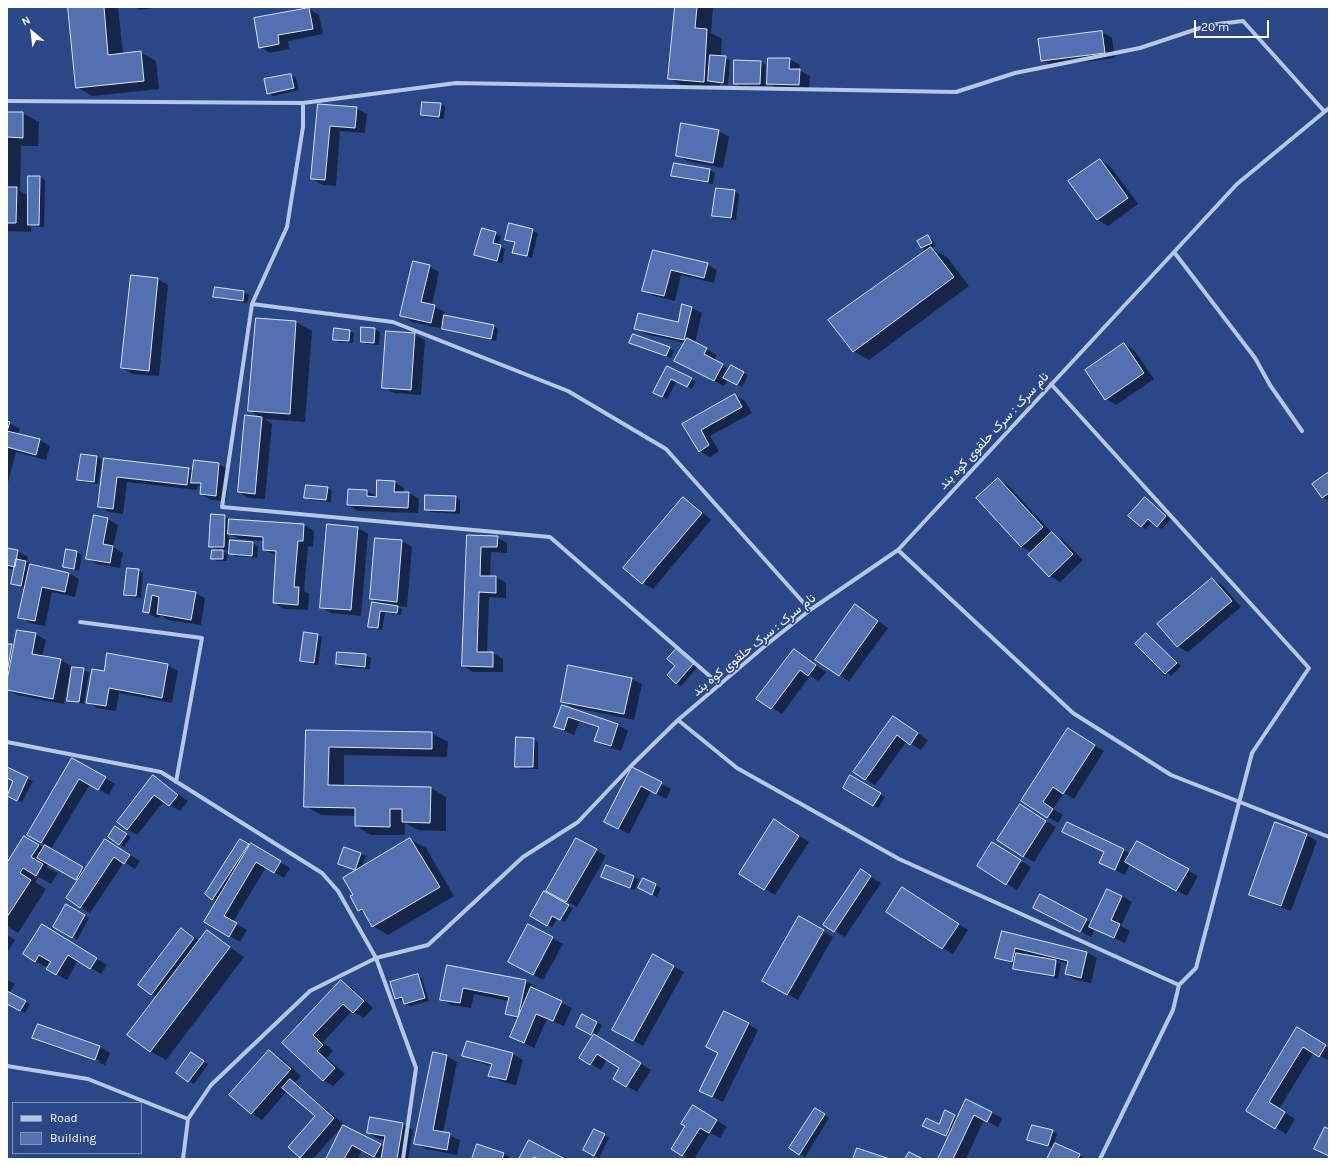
<!DOCTYPE html>
<meta charset="utf-8">
<style>
body{margin:0}
#map{position:relative;width:1336px;height:1166px;overflow:hidden;background:#2a4888;font-family:Karla,sans-serif}
canvas{display:block}
.frame{position:absolute;inset:0;border:8px solid #fff;pointer-events:none}
.legend{position:absolute;left:12px;top:1102px;width:130px;height:52px;box-sizing:border-box;background:#2a4888;border:1px solid #7f91b8;margin:0;padding:5px 7px;list-style:none;font-size:12px;color:#fff}
.legend li{display:flex;align-items:center;gap:8px;height:20px}
.legend b{width:20px;border:1px solid #7f91b8}
.north{position:absolute;left:12px;top:12px;width:40px;height:40px;-webkit-text-stroke:3px #2a4888;paint-order:stroke;rotate:332deg;font-size:11px;font-weight:700;line-height:16px;text-align:center;color:#fff}
.north::after{content:'';display:block;margin:auto;width:14px;height:18px;background:#fff;clip-path:polygon(50% 0,100% 100%,50% 72%,0 100%)}
.scale{position:absolute;left:1194px;top:20px;width:75px;height:18px;box-sizing:border-box;border:2px solid #fff;border-top:0;padding-left:5px;font-size:12px;line-height:14px;white-space:nowrap;color:#fff;-webkit-text-stroke:3px #2a4888;paint-order:stroke}
</style>
<div id="map">
<canvas width="1336" height="1166"></canvas>
<div class="frame"></div>
<ul class="legend">
<li><b style="height:5px;background:#b7c7e8"></b>Road</li>
<li><b style="height:11px;background:#5370b0"></b>Building</li>
</ul>
<div class="north">N</div>
<div class="scale">20 m</div>
</div>
<script>
const ctx = document.querySelector('canvas').getContext('2d');
ctx.lineJoin = 'round';
function fillPath(path, color) { ctx.fillStyle = color; ctx.fill(path, 'evenodd'); }
function strokePath(path, color, width, dash) { ctx.strokeStyle = color; ctx.lineWidth = width; ctx.lineCap = dash ? 'butt' : 'round'; ctx.setLineDash(dash || []); ctx.stroke(path); }
function write(font, color, halo, rows, align = 'center') {
  ctx.font = font + ' Karla,Vazirmatn,sans-serif'; ctx.lineWidth = 3.5; ctx.setLineDash([]); ctx.textBaseline = 'middle'; ctx.strokeStyle = halo; ctx.fillStyle = color; for (const [text, x, y, turn = 0] of rows) {
    ctx.save(); ctx.translate(x, y); ctx.rotate((+turn || 0) * Math.PI / 180); ctx.textAlign = isNaN(turn) ? turn : align; if (halo) ctx.strokeText(text, 0, 0); ctx.fillText(text, 0, 0); ctx.restore();
  }
}
fillPath(new Path2D(`
 M69,7H121H118L123,54L140,52L156,61L159,89L92,96L77,87Z
 M154,7V8L140,10L135,7Z
 M676,7H713L711,33L722,39L721,57L730,60L728,85L720,84V90L684,87L669,78Z
 M309,9L319,15L323,34L288,41L289,49L270,53L260,47L255,18Z
 M1102,32L1112,38L1115,58L1052,66L1042,60L1039,40Z
 M789,59L800,65L799,70L810,76L809,90L779,89L768,83Z
 M761,62L766,65L765,86H740L735,83Z
 M291,75L296,78L299,90L273,96L268,93L265,80Z
 M440,104L445,107L444,119L426,117L422,115Z
 M319,105L356,108L367,114L365,133L340,131L336,186L323,185L312,179Z
 M7,113H23L39,122L38,146H21L20,191L29,196L40,177L45,180L44,227L31,226V232L7,231Z
 M719,131L729,137L723,168L687,161L677,155Z
 M1100,160L1110,166L1138,204L1108,226L1098,220L1070,181Z
 M710,170L715,173L713,184L677,178L673,175Z
 M735,191L739,194L736,220L718,218L713,215Z
 M510,224L538,233L532,258L514,252L516,243L506,239Z
 M482,229L501,236L498,246L505,249L502,263L476,255Z
 M928,236L932,239L936,246L931,248L947,257L969,286L869,360L853,351L927,251L922,248L918,241Z
 M653,251L707,264L717,270L714,283L681,275L675,301L654,296L644,290Z
 M429,266L439,272L432,305L445,312L444,316L493,326L498,329L496,341L412,322L402,316Z
 M132,277L158,279L168,285L159,376L133,374L122,368Z
 M216,288L244,292L249,295L247,303L219,299L215,296Z
 M683,305L692,308L702,313L695,343L717,355L714,360L729,369L731,366L748,375L742,387L728,380L724,386L686,367L685,343L646,334L635,328L679,324Z
 M257,319L296,322L312,331L305,422L265,419L272,424L265,499L249,498L239,492L246,416L262,418L249,410Z
 M362,328L375,329L380,332L379,345L366,344L362,341Z
 M349,331L354,333L353,343L339,342L334,339Z
 M414,334L425,340L421,395L394,393L383,387Z
 M631,343L669,348L674,350L671,358Z
 M1124,344L1134,350L1154,379L1116,405L1106,399Z
 M668,367L696,382L692,389L677,381L667,399L654,393Z
 M735,395L745,401L752,413L710,436L719,451L710,457L699,451L684,424Z
 M7,422L20,429L18,434L40,440L50,446L46,460L16,452L7,486Z
 M81,455L97,457L102,460L98,484L83,482L78,479Z
 M105,459L189,469L194,471L219,464L229,470L226,501L211,500L201,494L202,487L198,485L197,490L127,482L123,514L109,512L99,507Z
 M1329,473V501L1323,497L1313,484Z
 M998,479L1008,485L1052,533L1062,539L1083,560L1060,582L1050,576L1032,552L1022,547L977,498Z
 M394,482L404,488V493H409L419,499L418,513L358,511L348,505L367,491L377,496Z
 M328,488L332,491L331,502L310,500L305,497Z
 M456,497L460,500V514L430,512L426,509Z
 M683,498L693,504L711,520L653,589L643,583Z
 M1150,501L1171,519L1162,529L1152,522L1146,529L1141,526Z
 M224,516L229,520L304,525L314,531L313,547L308,546L304,591L309,594L308,610L284,609L274,603L277,556L264,550V541L239,539L229,533L228,550L219,549L228,554L227,561H217L213,558L219,551L210,546Z
 M108,519L118,525L113,547L123,553L120,568L97,564L87,558Z
 M328,525L358,528L368,534L361,616L331,613L321,607Z
 M468,536L497,537L507,543V553L491,552L490,577H496L506,583V598L489,597L487,653H493L503,659V672H473L463,666Z
 M402,541L412,547L407,607L396,606L402,609L401,615L385,613L382,630L374,629L370,627L380,604L371,599Z
 M253,543L258,546L257,558L235,556L230,553Z
 M7,549L17,551L28,557L27,562L31,564L69,573L79,579L75,597L52,592L45,626L30,623L20,617L26,588L12,584L15,570L7,568Z
 M77,552L82,555L79,571L64,566Z
 M138,570L143,573L141,598L130,597L125,595Z
 M1212,579L1222,585L1241,607L1188,652L1177,646Z
 M149,585L195,593L205,598L201,625L168,620L160,615L159,618L155,617L144,611Z
 M865,611L888,628L849,681L839,675Z
 M35,634L46,640L42,657L61,660L71,666L64,704L17,695L7,690L9,679L7,678V645L15,647Z
 M1146,634L1181,666L1171,676L1136,644Z
 M317,635L322,637L318,665L306,663L301,661Z
 M678,649L698,667L681,686L676,683Z
 M794,650L826,672L819,681L810,676L782,714L758,698Z
 M366,655L371,658L370,669L342,667L337,664Z
 M167,665L178,671L172,703L119,693L116,711L97,708L87,702L105,672Z
 M73,668L89,672L84,704L68,700Z
 M632,679L642,684L634,720L572,707L562,701Z
 M562,706L618,725L628,731L621,751L605,746L595,740L599,728L579,722L574,735L555,727Z
 M893,717L928,740L921,750L907,741L875,785L865,779Z
 M307,731L432,733L448,742L447,757L344,755V787L431,788L446,797V831L418,830L405,823V835H371L356,826V816L321,815L305,806Z
 M1078,735L1104,751L1074,799L1064,793L1053,809L1063,815L1058,823L1022,801Z
 M533,739L538,742V769H521L516,766Z
 M73,759L115,784L109,795L90,784L51,849L86,869L106,840L140,861L135,869L124,862L90,913L80,907L79,880L49,863L46,867L58,873L51,884L39,877L35,882L46,889L18,933L7,926V865L25,837L44,848L46,845L28,834Z
 M7,769L33,781L22,802L13,798L14,781L7,778Z
 M633,769L671,789L666,799L651,791L629,834L615,826Z
 M153,777L188,801L180,811L164,801L137,835L127,829Z
 M851,777L885,797L878,808L844,788Z
 M1030,811L1056,827L1034,862L1024,856Z
 M1067,823L1131,854L1138,842L1198,876L1187,896L1130,864L1125,875L1100,862L1105,852L1063,832Z
 M784,826L809,842L775,895L740,874Z
 M120,830L131,837L124,847L109,837Z
 M1306,835L1317,841L1291,911L1261,900L1250,894Z
 M410,839L426,848L454,896L388,935L373,926L366,914L359,910L354,895L357,871L339,863L344,848L366,856L361,868Z
 M576,839L606,856L577,907L547,890Z
 M241,840L290,868L284,878L266,867L233,922L247,930L240,942L205,922L218,902L206,894Z
 M1003,849L1031,867L1017,890L1007,884Z
 M606,867L639,879L635,890L602,877Z
 M861,871L881,883L845,937L835,931Z
 M644,880L661,888L657,897L644,891Z
 M546,893L573,908L565,922L558,918L552,927L532,916Z
 M913,894L968,930L953,954L943,948Z
 M1041,896L1092,923L1122,896L1132,902L1121,926L1130,931L1125,943L1095,929L1091,937L1045,913Z
 M66,906L89,918L77,940L54,926Z
 M799,918L833,937L798,1000L763,980Z
 M529,925L563,944L543,980L519,967Z
 M182,929L200,941L207,931L244,957L166,1060L150,1051L157,997L151,994Z
 M52,931L107,965L101,974L78,960L67,980L56,974L52,962L50,961L46,967L35,961Z
 M1003,932L1087,952L1097,958L1091,983L1076,980L1066,974L1068,964L1056,961L1052,977L1019,971L1014,968L1015,965L996,957ZM1025,953L1031,955V957L1024,955Z
 M7,935L15,940L7,953Z
 M653,955L684,972L643,1046L613,1029Z
 M1057,962L1061,964L1058,979L1054,978Z
 M448,966L525,981L536,987L535,990L572,1008L564,1026L547,1019L534,1048L511,1037L518,1020L507,1014L509,1001L474,994L471,1008L451,1005L441,999Z
 M417,975L422,978L429,1001L410,1006L405,1004L404,1000L401,1001L396,998Z
 M7,980L15,984L9,993L30,1004L25,1013L7,1003Z
 M341,981L351,987L373,1008L364,1018L352,1011L323,1042L333,1051L327,1058L345,1074L333,1086L323,1080L283,1043Z
 M583,1016L602,1025L596,1036L651,1070L637,1092L614,1078L621,1068L607,1059L601,1070L581,1058L594,1036L577,1027Z
 M748,1024L758,1030L723,1102L700,1091L719,1053Z
 M1297,1029L1329,1048V1061L1314,1052L1279,1109L1295,1119L1286,1134L1247,1110Z
 M34,1037L100,1047L110,1053L105,1065L44,1043ZM43,1040L100,1061L99,1063L43,1043Z
 M468,1042L513,1054L523,1060L516,1085L500,1081L490,1075L492,1066L474,1061L463,1055Z
 M270,1052L280,1057L301,1076L294,1083L344,1124L313,1159H304L300,1157L316,1116L287,1091L262,1120L252,1114L231,1095Z
 M433,1053L447,1056L457,1062L443,1133L460,1140L457,1155L426,1149L415,1143Z
 M196,1056L208,1064L194,1084L189,1081Z
 M966,1101L1002,1118L998,1127L984,1120L966,1159H939L949,1137L928,1128L940,1125L945,1111L958,1118Z
 M815,1109L829,1118L805,1157L790,1148Z
 M704,1112L727,1127L720,1138L710,1133L694,1159H689L672,1149L686,1126Z
 M403,1124L413,1130L408,1159H380L362,1150L358,1159H327L344,1126L384,1147L386,1140L379,1139L368,1133Z
 M595,1130L609,1138L599,1158L585,1150Z
 M1052,1131L1057,1134L1054,1144L1087,1159H1048L1053,1148L1028,1140Z
 M477,1145L504,1154L509,1156L508,1159H474Z`), '#0007');
const building = new Path2D(`
 M68,7H104L108,55L141,51L144,81L76,88Z
 M675,7H697L695,28L707,29L704,82L668,79Z
 M309,8L313,29L278,35L279,44L259,48L254,18Z
 M1102,31L1105,53L1041,61L1038,39Z
 M710,55L726,56L723,83L708,81Z
 M768,58H790L789,69H800L799,85L767,84Z
 M734,60L761,61L760,84H734Z
 M291,74L294,88L267,94L264,79Z
 M422,102L441,103L439,117L421,115Z
 M318,104L357,107L355,128L330,126L325,180L311,179Z
 M7,112H23V138L7,137Z
 M681,123L719,130L713,163L676,156Z
 M1100,159L1128,198L1097,220L1068,181Z
 M674,163L710,169L708,182L671,176Z
 M28,176H40L39,225H28Z
 M7,187H17L16,223H7Z
 M716,188L735,190L731,218L712,216Z
 M509,223L533,229L527,256L512,253L515,242L505,240Z
 M482,228L496,232L493,243L501,245L497,261L474,255Z
 M928,235L932,243L921,248L917,241Z
 M931,247L954,277L853,352L828,320Z
 M653,250L708,263L704,278L671,270L664,296L642,291Z
 M413,261L430,265L421,302L435,305L431,323L400,316Z
 M131,275L158,278L149,371L121,368Z
 M215,287L244,291L243,301L213,297Z
 M682,304L692,307L684,340L634,329L638,313L678,322Z
 M444,315L494,325L491,339L442,329Z
 M256,318L296,321L290,414L248,411Z
 M361,327L375,328L374,343L361,342Z
 M334,328L350,330L349,341L333,340Z
 M386,331L415,333L411,390L382,388Z
 M633,334L670,347L666,356L629,343Z
 M687,338L707,348L704,354L723,364L714,381L674,361Z
 M1124,343L1144,373L1105,400L1085,370Z
 M731,365L744,372L737,385L723,378Z
 M667,366L692,378L687,387L671,379L662,397L653,393Z
 M735,394L742,407L701,430L709,445L699,452L682,424Z
 M245,415L262,417L255,494L238,492Z
 M7,421L10,422L7,431L40,439L36,455L7,447Z
 M81,454L97,456L94,482L77,480Z
 M104,458L189,468L187,485L117,477L113,509L98,507Z
 M194,460L219,463L216,496L200,494L201,483H191Z
 M1329,472V493L1322,498L1312,484Z
 M998,478L1043,527L1021,547L976,498Z
 M377,480L395,481L394,492H409L408,508L347,505L348,489L367,490V496L376,497Z
 M306,485L328,487L326,500L304,498Z
 M425,495L456,496L455,511L425,510Z
 M683,497L702,513L642,584L623,568Z
 M1145,497L1166,516L1157,527L1148,519L1141,527L1128,516Z
 M211,514L225,515L224,547H209Z
 M94,515L108,518L103,544L113,546L110,563L86,559Z
 M229,519L304,524L303,541H298L294,587H299L298,605L273,603L276,551L263,550V537L228,534Z
 M327,524L358,527L351,610L320,608Z
 M1052,532L1073,554L1049,577L1028,555Z
 M467,535L498,536L497,547H481L480,576H496V593L479,592L477,652H493V667L462,666Z
 M375,538L402,540L397,602L370,599Z
 M230,540L253,542L252,556L229,554Z
 M7,548L18,550L15,567L7,565Z
 M66,549L77,551L74,569L63,567Z
 M212,550H223V559H211Z
 M16,559L26,561L21,586L11,584Z
 M30,564L69,573L65,592L42,587L35,621L18,618Z
 M127,568L139,569L136,596L124,595Z
 M1212,578L1232,601L1177,647L1157,624Z
 M148,584L196,592L191,620L157,614L159,597L152,595L149,613L143,612Z
 M372,602L398,606L397,613L380,611L378,628L368,627Z
 M855,604L878,621L839,676L815,660Z
 M17,630L36,633L32,654L61,659L53,699L7,690V681Z
 M304,632L318,634L314,663L300,661Z
 M1146,633L1177,663L1165,674L1135,644Z
 M7,644H12L7,673Z
 M677,648L694,663L676,684L667,675L675,666L667,659Z
 M794,649L816,665L808,676L800,670L771,709L756,699Z
 M337,652L366,654L365,667L336,664Z
 M107,653L168,664L162,698L109,688L106,706L86,703L92,669L104,671Z
 M568,665L632,678L624,714L561,702Z
 M72,667L84,668L79,702L67,701Z
 M562,705L618,724L611,746L594,741L599,727L568,717L564,730L554,727Z
 M893,716L918,733L910,745L897,735L865,780L853,772Z
 M1068,728L1095,745L1063,794L1053,787L1043,802L1053,809L1047,818L1021,801Z
 M306,730L432,732V749L329,747L328,785L431,787L430,823L402,822V809H390V827L355,826V808L304,807Z
 M516,737L534,738L533,767H515Z
 M72,758L106,777L98,790L79,779L41,843L27,835Z
 M7,767L28,777L17,801L7,796L13,781L7,778Z
 M632,767L662,782L656,794L641,786L618,829L604,822Z
 M153,775L178,795L169,806L154,795L127,830L117,822Z
 M850,775L881,793L873,806L843,788Z
 M1020,804L1046,821L1023,857L997,840Z
 M774,819L799,836L764,890L739,874Z
 M1067,822L1124,849L1115,870L1099,863L1104,852L1062,832Z
 M1275,822L1307,834L1281,906L1249,895Z
 M115,826L127,834L119,845L108,837Z
 M24,836L39,845L31,857L43,864L36,876L23,868L20,873L31,880L7,917V863Z
 M410,838L440,887L372,927L362,909L358,911L350,896L353,895L343,878Z
 M576,838L597,849L566,902L546,891Z
 M105,839L130,855L124,864L114,857L80,908L66,898Z
 M240,839L249,844L212,900L205,894Z
 M1137,841L1189,869L1176,891L1125,862Z
 M992,842L1021,860L1006,885L977,866Z
 M251,843L281,861L274,873L256,862L224,916L237,923L229,937L204,922Z
 M45,845L83,867L76,880L37,858Z
 M344,847L361,853L355,870L338,864Z
 M606,865L634,876L630,888L601,877Z
 M861,869L871,876L834,932L823,925Z
 M643,878L656,884L652,895L638,888Z
 M902,887L959,924L942,949L886,912Z
 M1107,889L1122,896L1111,920L1120,924L1114,938L1089,927Z
 M544,891L569,905L560,920L552,916L547,926L530,916Z
 M1040,894L1087,919L1080,932L1033,908Z
 M66,904L85,915L72,938L53,927Z
 M799,916L824,930L787,995L762,981Z
 M42,924L97,958L90,969L68,955L56,975L46,969L51,962L39,955L35,962L23,954Z
 M528,924L553,937L533,975L508,962Z
 M181,928L194,938L151,995L138,985Z
 M207,930L230,947L150,1052L127,1035Z
 M1002,931L1087,952L1081,978L1065,974L1068,961L1015,948L1012,962L995,958Z
 M1016,953L1056,960L1054,976L1013,969Z
 M653,954L674,966L633,1041L612,1030Z
 M447,965L526,980L518,1017L505,1014L509,997L463,988L460,1003L440,1000Z
 M418,974L425,998L404,1004L402,997L395,999L390,982Z
 M341,980L364,1001L353,1013L343,1004L313,1035L323,1045L317,1051L335,1068L323,1081L282,1043Z
 M531,987L562,1001L553,1021L536,1014L524,1043L510,1037Z
 M7,991L26,1001L20,1011L7,1004Z
 M724,1011L749,1023L712,1097L699,1091L718,1053L706,1047Z
 M582,1014L597,1022L591,1035L576,1027Z
 M38,1024L100,1046L95,1060L32,1038Z
 M1297,1027L1326,1045L1319,1057L1303,1047L1269,1102L1285,1112L1275,1129L1246,1111Z
 M594,1034L641,1063L626,1087L613,1079L619,1068L597,1054L590,1065L579,1058Z
 M467,1041L513,1053L506,1080L488,1076L492,1064L462,1056Z
 M269,1050L291,1069L251,1114L229,1095Z
 M191,1052L204,1061L188,1082L176,1073Z
 M433,1052L447,1055L433,1130L450,1133L447,1150L414,1144Z
 M290,1079L334,1118L300,1158L288,1147L315,1116L282,1088Z
 M966,1099L992,1112L987,1122L974,1115L953,1159H938Z
 M693,1105L717,1120L709,1133L700,1128L682,1156L671,1149L685,1126L681,1124Z
 M815,1108L825,1114L799,1155L789,1148Z
 M945,1110L955,1115L946,1136L922,1126L926,1118L939,1124Z
 M370,1117L403,1123L397,1159H381L385,1136L367,1133Z
 M343,1125L381,1144L374,1157L352,1145L344,1159H326Z
 M1032,1125L1053,1130L1048,1146L1027,1140Z
 M1325,1127L1329,1129V1156L1314,1149Z
 M594,1129L605,1134L594,1156L583,1150Z
 M529,1140L565,1159H538L534,1157L533,1159H519Z
 M1055,1143L1080,1154L1078,1159H1047Z
 M477,1144L504,1153L502,1159H472Z
 M857,1148L890,1159H853Z
 M909,1152L923,1159H905Z`);
fillPath(building, '#5370b0');
strokePath(building, '#dae4f7', 1);
strokePath(new Path2D(`
 M7,101L303,103L456,83L956,92L1015,73L1140,48L1209,25L1243,21L1324,111
 M303,103V127L287,227L252,304L222,507L550,537L720,685
 M1174,252L1255,358L1270,385L1302,431
 M252,304L393,322L568,391L666,449L810,610
 M1051,384L1309,668L1252,753L1196,968L1179,985L1173,1010L1100,1159
 M898,550L1073,713L1171,775L1329,837
 M80,622L202,638L176,782
 M678,720L737,768L899,859L1179,985
 M7,742L161,772L322,873L338,891L376,958L416,1068L403,1159
 M7,1066L88,1079L188,1119
 M183,1159L188,1119L211,1085L310,991L376,958L428,945L523,857L578,822L631,766L678,720L766,645L810,610L898,550L1237,184L1329,108`), '#b7c7e8', 4);
write('13px', '#fff', '#2a4888', [
 ["نام سرک : سرک حلقوی کوه بند",994,431,-47],
 ["نام سرک : سرک حلقوی کوه بند",754,645,-39]
]);
</script>
